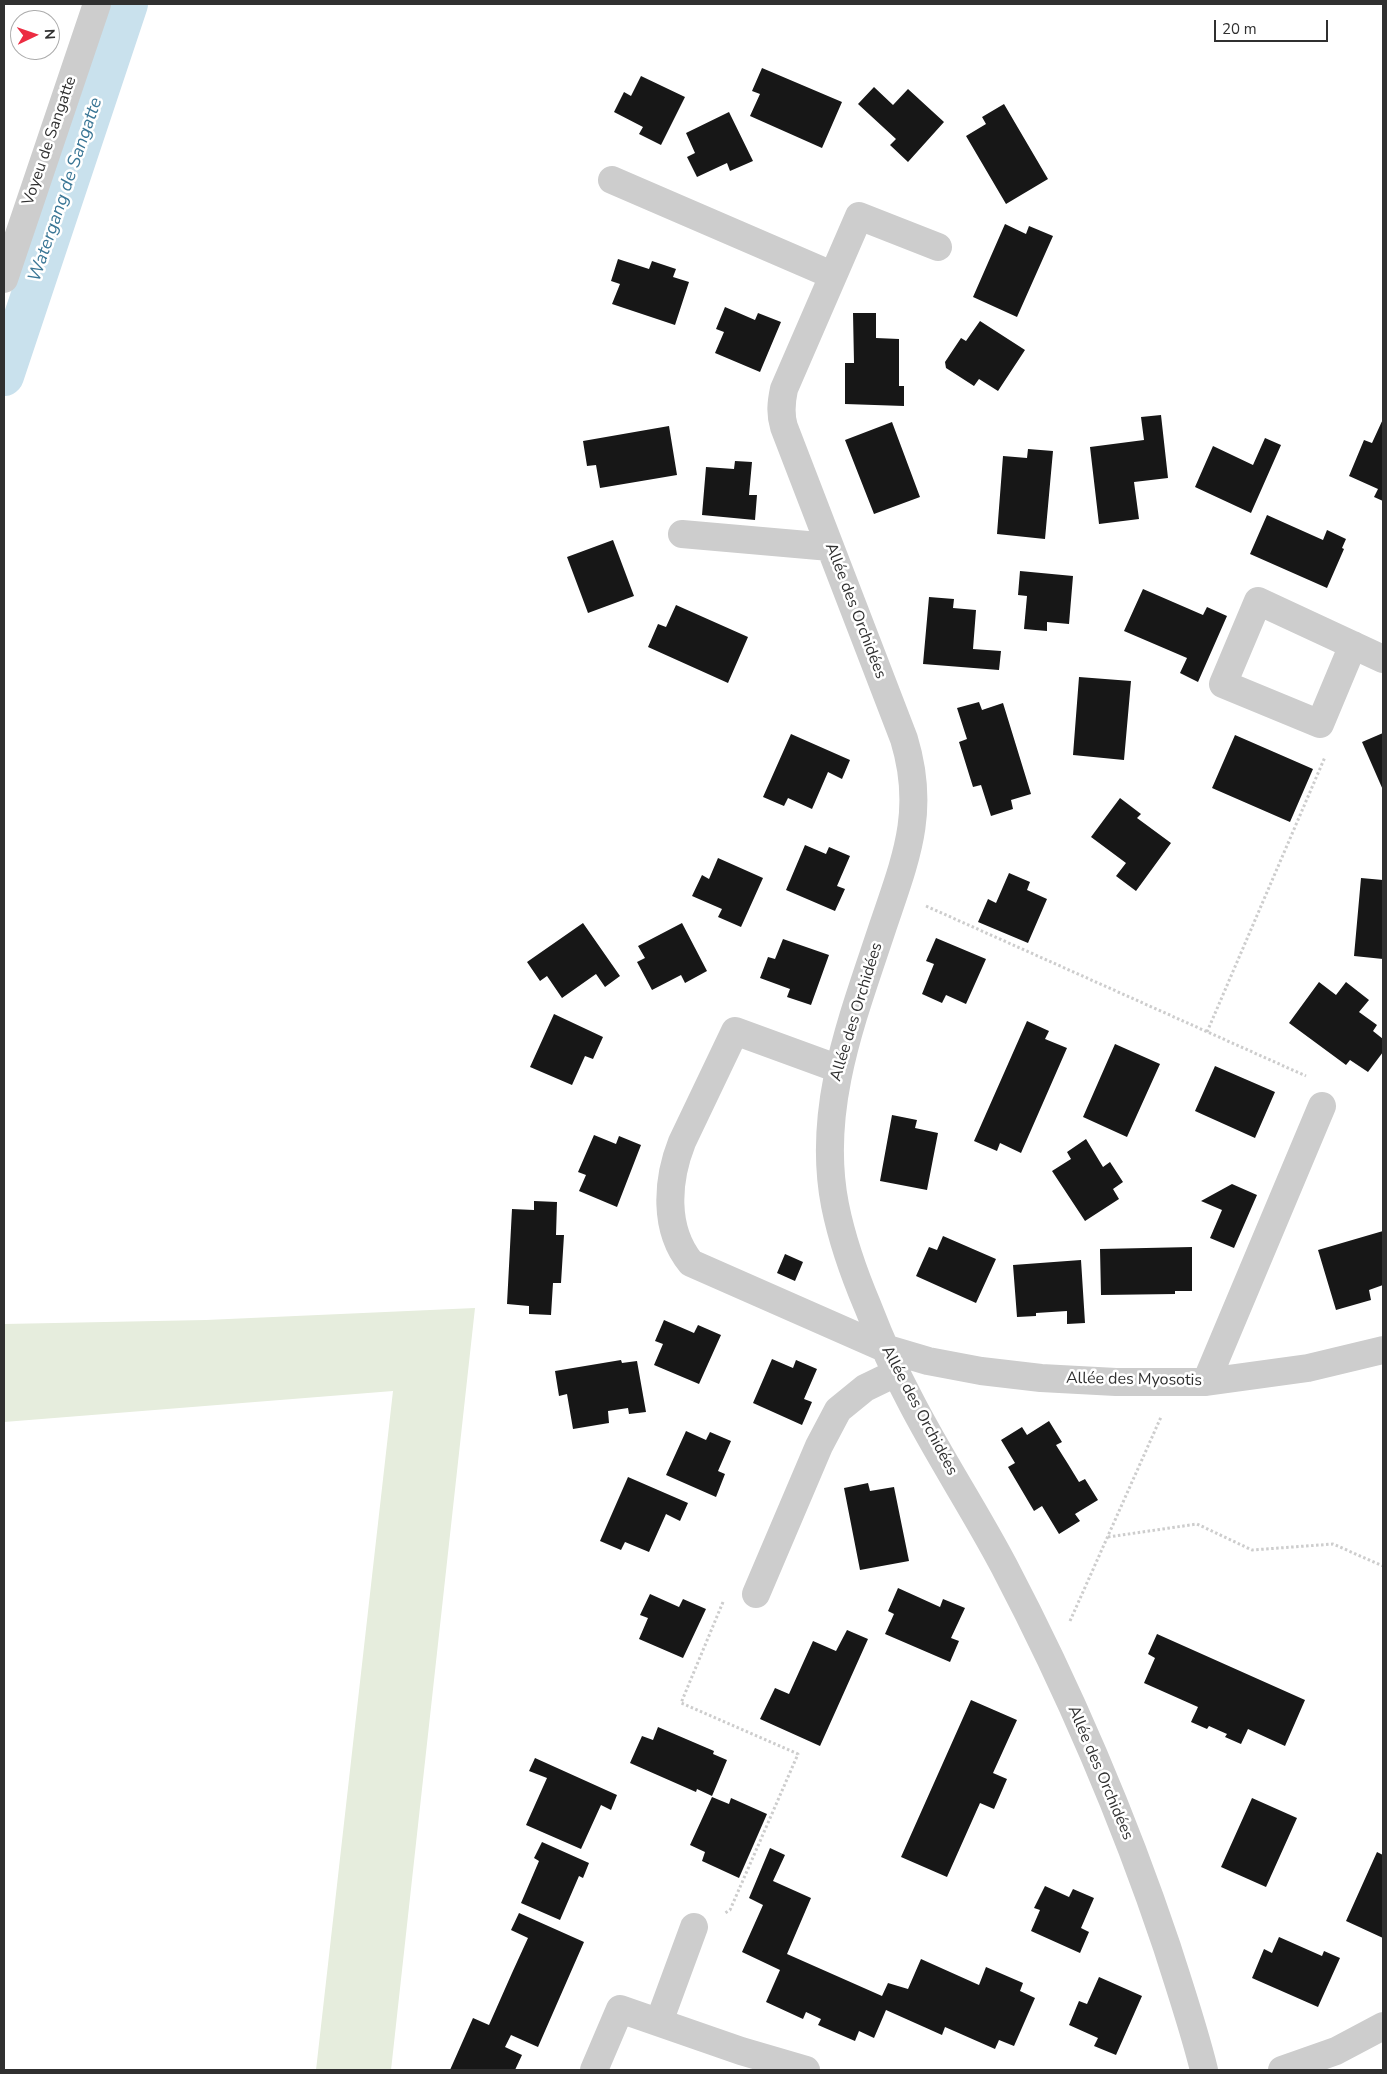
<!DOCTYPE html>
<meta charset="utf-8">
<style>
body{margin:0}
#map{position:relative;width:1387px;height:2074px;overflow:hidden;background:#fff;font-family:"Nunito Sans",sans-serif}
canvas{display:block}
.frame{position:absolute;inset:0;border:5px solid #303030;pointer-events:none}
.north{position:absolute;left:10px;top:10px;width:50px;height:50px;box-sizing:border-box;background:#fff;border:1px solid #acacac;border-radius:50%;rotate:87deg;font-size:14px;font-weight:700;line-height:20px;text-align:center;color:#303030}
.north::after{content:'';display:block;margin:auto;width:18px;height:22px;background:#ec2c42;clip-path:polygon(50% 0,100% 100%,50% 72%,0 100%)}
.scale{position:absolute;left:1214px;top:20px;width:114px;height:22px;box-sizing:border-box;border:2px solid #303030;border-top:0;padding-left:6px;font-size:15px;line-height:18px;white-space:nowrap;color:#303030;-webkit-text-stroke:4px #fff;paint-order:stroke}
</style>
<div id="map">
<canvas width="1387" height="2074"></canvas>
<div class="frame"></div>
<div class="north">N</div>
<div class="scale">20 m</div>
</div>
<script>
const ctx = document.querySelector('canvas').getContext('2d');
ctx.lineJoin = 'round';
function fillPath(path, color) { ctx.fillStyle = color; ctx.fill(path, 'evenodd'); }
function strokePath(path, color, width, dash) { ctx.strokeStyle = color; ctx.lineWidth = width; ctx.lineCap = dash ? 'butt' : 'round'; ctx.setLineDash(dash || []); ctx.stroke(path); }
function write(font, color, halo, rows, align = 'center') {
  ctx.font = font + ' "Nunito Sans",sans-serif'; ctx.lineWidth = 5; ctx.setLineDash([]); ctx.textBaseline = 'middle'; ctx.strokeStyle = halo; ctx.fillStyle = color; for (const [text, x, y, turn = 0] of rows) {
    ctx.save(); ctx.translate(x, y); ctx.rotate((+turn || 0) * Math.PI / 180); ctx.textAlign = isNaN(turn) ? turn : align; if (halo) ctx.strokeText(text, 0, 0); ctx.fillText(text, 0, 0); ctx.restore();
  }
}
fillPath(new Path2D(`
 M475,1308L391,2070H316L393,1391L4,1422V1324L206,1320Z`), '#e6eddd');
strokePath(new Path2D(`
 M4,376L128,4`), '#c9e1ed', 40);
fillPath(new Path2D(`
 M762,68L842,102L822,148L750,116L760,94L752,91Z
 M641,76L685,97L661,145L639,134L643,127L614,112L624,92L631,96Z
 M874,87L893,105L908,89L944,122L908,162L890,145L896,139L858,104Z
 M1004,104L1048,179L1006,204L966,136L986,124L982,117Z
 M729,112L753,161L730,171L727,163L697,177L687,157L695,153L686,133Z
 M1005,224L1026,234L1029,226L1053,236L1017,317L973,297Z
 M618,259L649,269L652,261L676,269L673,277L689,282L675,325L612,304L620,284L611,281Z
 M725,307L755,320L758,313L781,322L760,372L715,353L724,332L716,329Z
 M853,313H876V338L899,339V386H904V406L845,404V363H854Z
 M980,321L1025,350L998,391L979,379L974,386L946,368L945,362L961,338L966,341Z
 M1161,415L1168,478L1134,482L1139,519L1099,524L1090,447L1144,440L1141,417Z
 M1383,419V501L1374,497L1378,489L1349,476L1364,440L1372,443Z
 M892,422L920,497L874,514L845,440Z
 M669,426L677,475L600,488L596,465L587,466L583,441Z
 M1265,438L1281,445L1251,513L1195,487L1213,446L1253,465Z
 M1028,449L1053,451L1045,539L997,534L1003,456L1027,458Z
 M735,461L752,462L749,495H757L755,520L702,515L706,467L734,469Z
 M1267,515L1323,540L1327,530L1346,539L1342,548L1344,549L1327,588L1250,554Z
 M613,540L634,596L588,613L567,557Z
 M1020,571L1073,576L1069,624L1047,622V631L1024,629L1027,596L1018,595Z
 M1143,589L1203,615L1207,607L1227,616L1198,682L1180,673L1187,658L1124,631Z
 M929,597L954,599L953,608L976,610L973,649L1001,651L999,670L923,664Z
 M676,605L748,637L728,683L648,647L658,624L666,627Z
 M1079,677L1131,681L1124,760L1073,755Z
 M979,702L982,710L1003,703L1031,794L1011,800L1013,809L991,816L981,785L973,787L959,742L967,739L957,708Z
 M1383,733V790L1362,742Z
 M791,734L850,760L842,779L828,772L812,809L788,798L784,806L763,797Z
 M1235,735L1313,769L1290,822L1212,788Z
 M1120,798L1141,814L1137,818L1171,843L1136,891L1116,876L1126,863L1091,837Z
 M805,845L826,854L829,847L850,856L837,886L845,889L835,911L786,890Z
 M718,858L763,878L741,927L718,917L722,909L692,896L702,875L709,879Z
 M1009,873L1030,882L1027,890L1047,899L1028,943L978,922L988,899L996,903Z
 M1361,878L1383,880V959L1354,956Z
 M583,923L620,976L605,987L596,974L562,998L547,976L540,981L527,962Z
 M682,923L707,971L685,983L681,975L652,990L637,962L645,958L638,946Z
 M936,938L986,959L966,1004L946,995L942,1003L922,994L934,964L926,961Z
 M783,939L829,955L811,1005L787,997L790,989L760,978L768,957L775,959Z
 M1319,982L1336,995L1346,982L1369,1000L1359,1012L1377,1025L1373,1031L1383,1039V1052L1368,1072L1350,1060L1346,1065L1289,1023Z
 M554,1014L603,1037L593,1059L585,1056L572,1085L530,1067Z
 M1027,1021L1049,1031L1045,1039L1067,1048L1021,1153L1000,1143L997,1151L974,1141Z
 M1115,1044L1160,1064L1127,1137L1083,1117Z
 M1215,1066L1275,1092L1255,1138L1195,1111Z
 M892,1115L917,1120L915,1128L938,1133L927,1190L880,1181Z
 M594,1135L616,1144L619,1136L641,1145L617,1207L579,1191L586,1175L578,1172Z
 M1086,1139L1103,1167L1110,1162L1123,1182L1113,1189L1119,1199L1085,1221L1052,1171L1071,1159L1067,1152Z
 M1232,1184L1257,1195L1234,1248L1210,1238L1222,1210L1201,1201Z
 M534,1201L557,1202L556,1235H564L561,1283H553L551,1315L529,1314V1306L507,1304L512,1209L534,1210Z
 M1383,1231V1285L1369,1290L1371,1300L1336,1310L1318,1250Z
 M943,1236L996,1259L976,1303L916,1276L929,1247L937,1250Z
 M1192,1247V1291H1175V1294L1101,1295L1100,1249Z
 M785,1254L803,1262L795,1281L777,1273Z
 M1081,1260L1085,1323L1067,1324V1311L1036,1313V1316L1017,1317L1013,1265Z
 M664,1320L694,1333L698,1325L721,1335L699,1384L654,1365L663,1344L655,1341Z
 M772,1359L793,1368L796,1360L817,1369L804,1399L812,1402L802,1425L753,1403Z
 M621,1360L622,1363L637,1361L646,1412L629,1414L628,1408L608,1411L609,1423L573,1429L567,1394L559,1396L555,1371Z
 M1049,1421L1062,1442L1056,1445L1068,1464L1079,1482L1085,1479L1098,1500L1075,1514L1080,1521L1059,1534L1042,1506L1034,1511L1008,1467L1015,1463L1001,1440L1022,1427L1027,1435Z
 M686,1431L706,1440L710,1432L731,1441L718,1471L725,1474L716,1497L666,1475Z
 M628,1477L688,1503L680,1521L666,1514L649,1552L625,1542L621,1550L600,1541Z
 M868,1483L870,1491L894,1487L909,1561L860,1570L844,1488Z
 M898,1588L940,1607L943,1599L965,1608L951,1638L959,1641L950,1662L885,1634L894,1614L888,1611Z
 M650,1594L679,1607L683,1599L706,1609L683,1658L639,1639L648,1618L640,1615Z
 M847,1630L868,1639L820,1746L760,1719L775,1688L789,1694L813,1641L836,1651Z
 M1157,1634L1305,1700L1285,1746L1248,1729L1241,1744L1225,1737L1227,1734L1209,1726L1207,1729L1191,1722L1198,1707L1144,1683L1155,1658L1148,1654Z
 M971,1700L1017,1720L993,1773L1007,1779L994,1809L980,1803L947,1877L901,1857Z
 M658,1727L714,1751L713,1754L727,1760L712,1796L697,1789L696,1792L630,1763L642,1736L653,1740Z
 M535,1758L617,1795L611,1810L601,1805L581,1849L526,1825L547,1778L529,1771Z
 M712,1797L729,1804L731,1798L767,1814L739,1878L702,1861L705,1852L690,1845Z
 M1252,1798L1297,1818L1266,1887L1221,1867Z
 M542,1842L589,1863L583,1878L579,1876L560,1920L521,1903L539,1861L534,1858Z
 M770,1848L785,1855L773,1881L811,1898L787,1954L882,1996L888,1983L908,1989L921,1959L979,1985L986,1967L1023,1983L1020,1991L1035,1998L1014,2046L999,2040L995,2049L945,2027L942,2035L886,2010L874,2038L859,2031L855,2041L818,2025L821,2019L806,2012L803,2019L766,2002L780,1970L742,1952L763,1905L749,1898Z
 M1377,1852L1383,1855V1938L1346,1921Z
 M1045,1886L1069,1897L1073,1889L1094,1898L1081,1928L1089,1932L1080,1953L1031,1931L1040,1910L1034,1908Z
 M519,1913L584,1942L538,2047L511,2035L505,2047L522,2055L515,2070H450L473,2018L489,2025L512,1973L528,1938L511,1930Z
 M1279,1937L1322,1956L1324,1951L1340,1958L1318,2007L1252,1978L1264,1949L1272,1953Z
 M1099,1977L1142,1996L1116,2055L1094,2046L1098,2038L1069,2025L1079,2001L1087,2004Z`), '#171717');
strokePath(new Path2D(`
 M926,906L1306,1076
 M1207,1032L1325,757
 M1108,1537L1197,1524L1252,1550L1333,1544L1383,1566
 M723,1602L681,1703L798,1754L730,1910L725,1913
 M1070,1621L1161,1417`), '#cdcdcd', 3, [2.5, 2.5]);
strokePath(new Path2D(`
 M612,180L832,275
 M938,247L859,216L784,389C781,403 780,414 784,427L904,739C926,811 906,858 883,926C853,1017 816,1108 835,1205C842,1240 854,1274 868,1307C880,1338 893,1368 909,1398C938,1455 974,1509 1004,1566C1068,1688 1123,1816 1167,1947C1180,1988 1194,2029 1204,2070
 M4,279L97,4
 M682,534L830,547
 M1353,645L1320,724L1223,684L1258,601L1383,659
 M839,1069L735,1031L682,1142C667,1180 663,1229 691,1263L884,1348L928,1361L981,1371L1041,1378L1116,1382H1206L1308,1368L1383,1350
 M1206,1382L1322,1106
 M756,1594L819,1446L838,1410L865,1388L896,1373
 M659,2022L694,1927
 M594,2070L620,2009L741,2051L806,2070
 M1282,2070L1336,2051L1383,2026`), '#cdcdcd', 28);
write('16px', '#303030', '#fff', [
 ["Voyeu de Sangatte",50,141,-71],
 ["Allée des Orchidées",855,611,69],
 ["Allée des Orchidées",857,1012,-73],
 ["Allée des Myosotis",1134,1380,1],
 ["Allée des Orchidées",919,1411,62],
 ["Allée des Orchidées",1100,1773,67]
]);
write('italic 18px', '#3a7695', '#fff', [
 ["Watergang de Sangatte",66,190,-71]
]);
</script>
